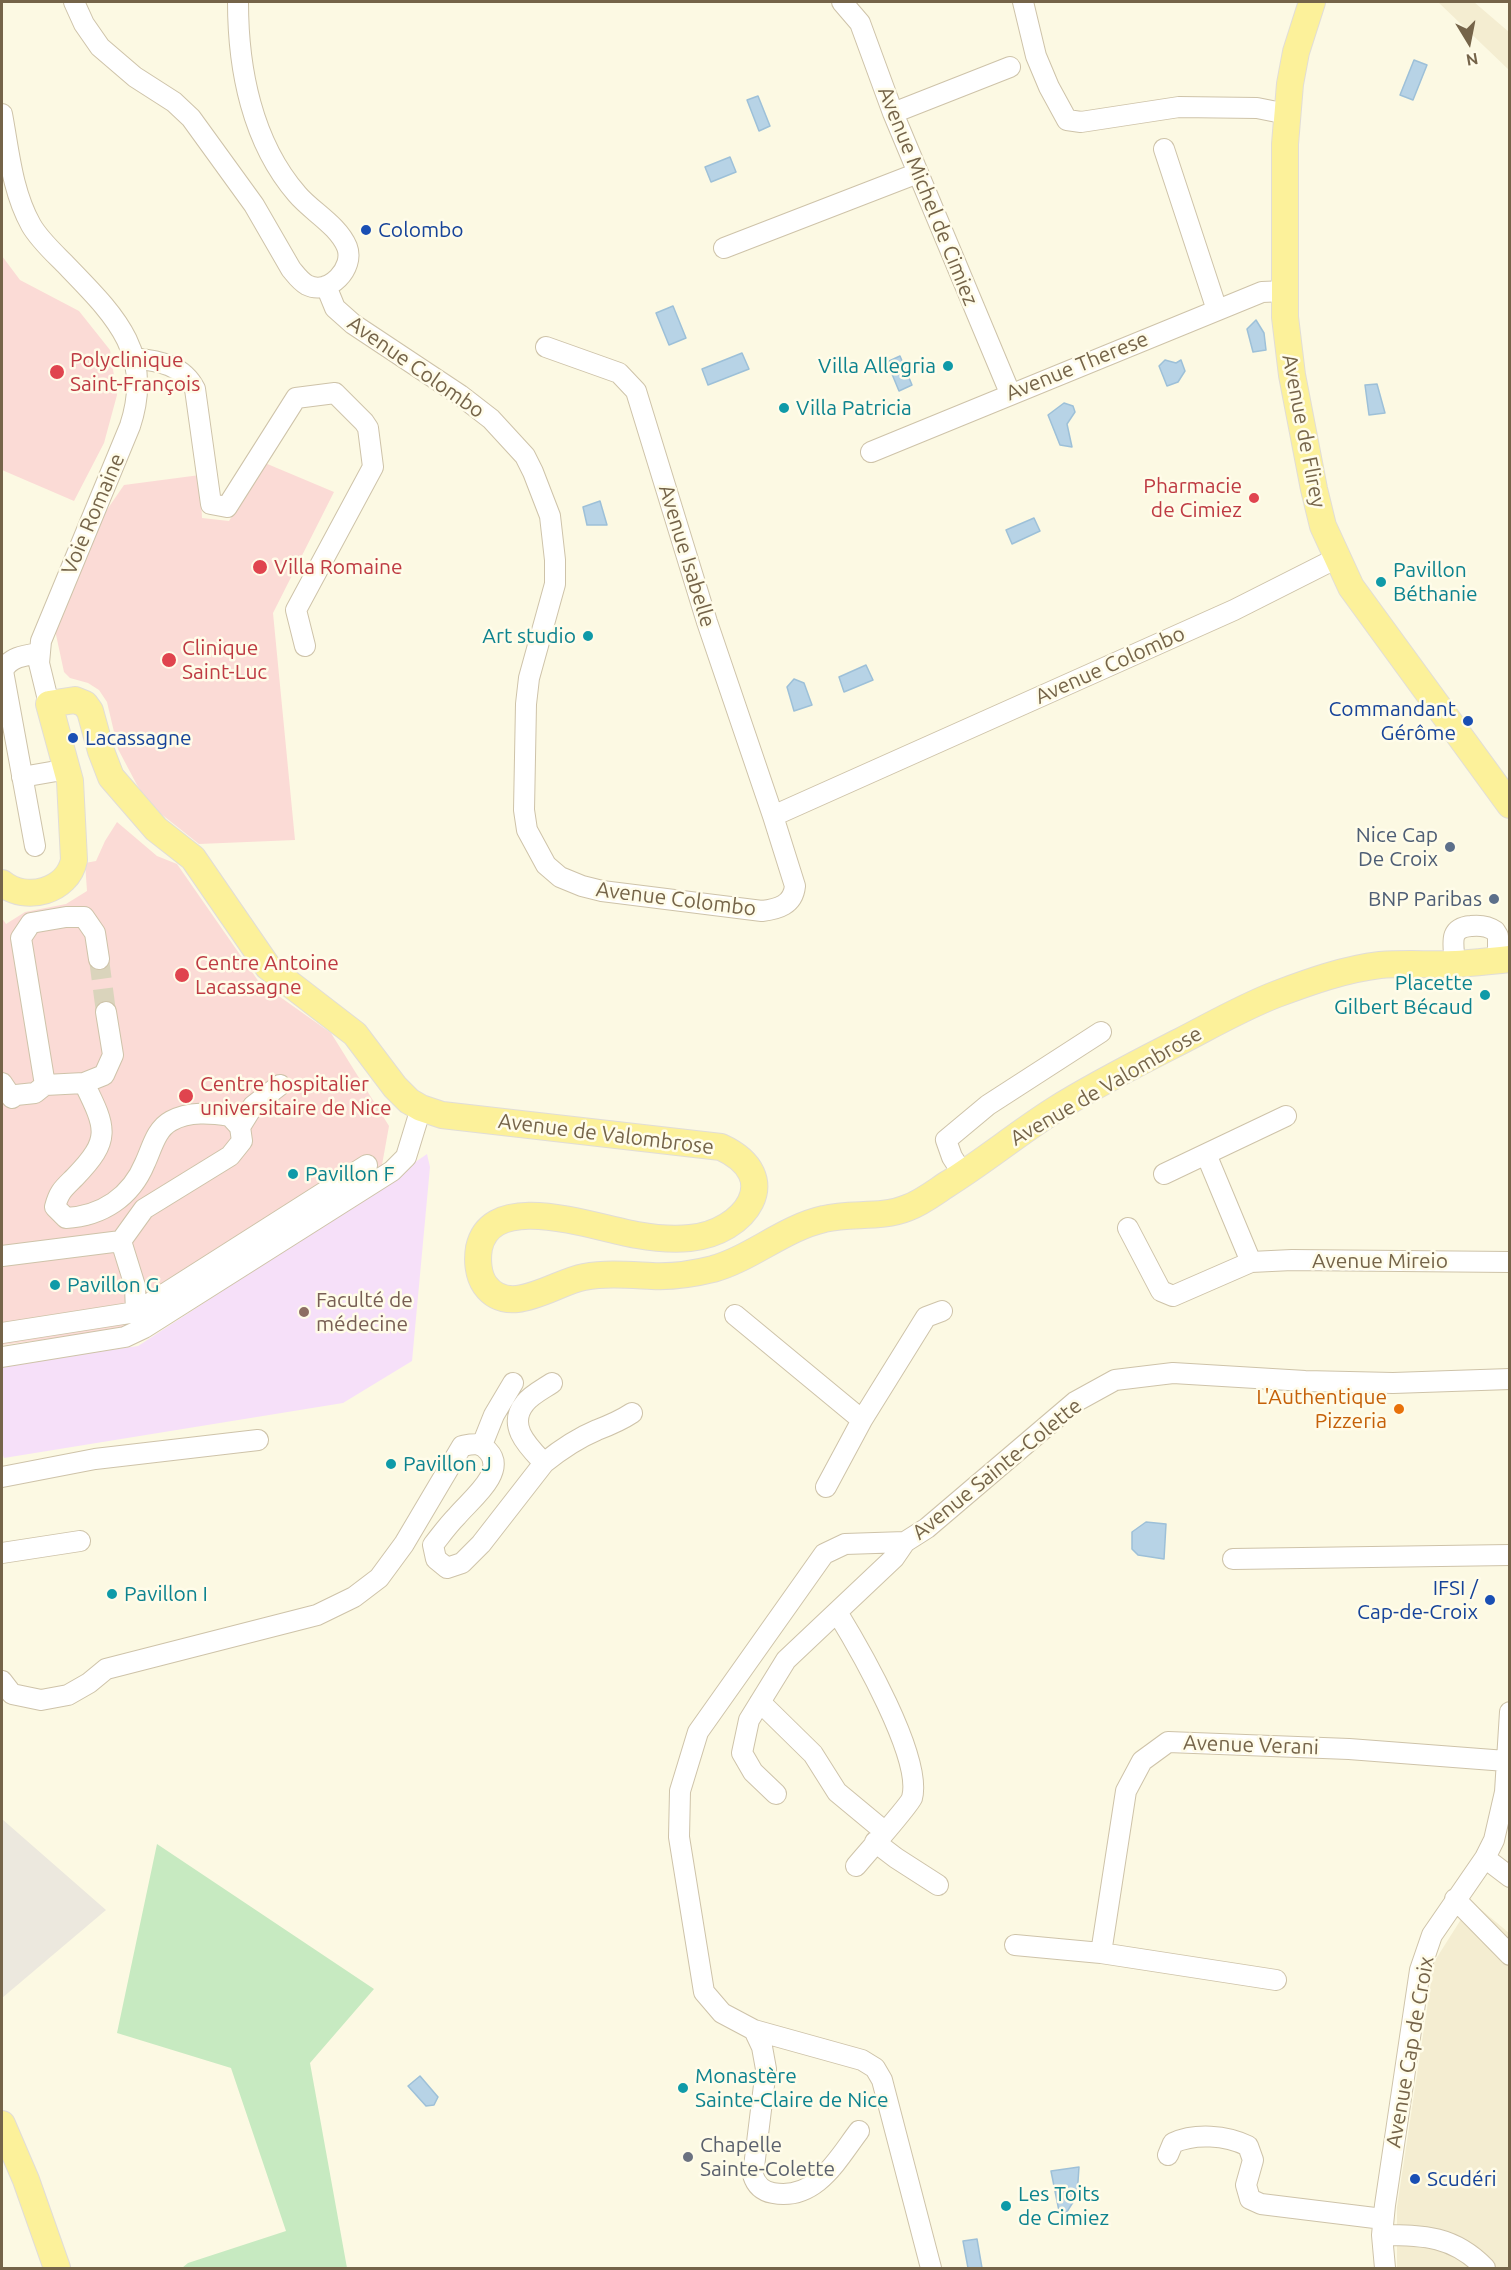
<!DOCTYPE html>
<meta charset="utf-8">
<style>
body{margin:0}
#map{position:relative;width:1511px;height:2270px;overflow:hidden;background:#fcf9e3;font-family:Ubuntu,sans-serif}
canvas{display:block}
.frame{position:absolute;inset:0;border:3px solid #756449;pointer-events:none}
.north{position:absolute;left:1439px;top:12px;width:60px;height:60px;-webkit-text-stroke:4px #fffce9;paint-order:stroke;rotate:170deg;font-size:16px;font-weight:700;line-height:24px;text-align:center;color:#756449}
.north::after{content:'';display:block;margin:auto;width:21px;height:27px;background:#756449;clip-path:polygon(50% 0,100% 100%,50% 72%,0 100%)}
</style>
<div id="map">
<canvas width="1511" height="2270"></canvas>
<div class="frame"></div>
<div class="north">N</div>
</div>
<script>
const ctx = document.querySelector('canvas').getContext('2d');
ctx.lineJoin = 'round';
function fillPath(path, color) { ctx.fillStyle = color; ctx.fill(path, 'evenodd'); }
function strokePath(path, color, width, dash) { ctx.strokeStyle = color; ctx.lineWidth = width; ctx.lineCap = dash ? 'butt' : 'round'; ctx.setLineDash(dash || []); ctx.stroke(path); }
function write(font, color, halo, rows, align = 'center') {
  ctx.font = font + ' Ubuntu,sans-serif'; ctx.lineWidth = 5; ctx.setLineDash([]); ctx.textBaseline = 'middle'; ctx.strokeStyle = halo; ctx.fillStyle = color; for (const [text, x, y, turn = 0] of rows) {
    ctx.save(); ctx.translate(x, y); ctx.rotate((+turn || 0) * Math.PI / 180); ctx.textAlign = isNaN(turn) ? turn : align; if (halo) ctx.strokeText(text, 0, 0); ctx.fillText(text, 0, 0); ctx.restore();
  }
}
fillPath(new Path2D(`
 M1438,2H1474L1509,32V70Z
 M1472,1902L1509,1933V2268H1397V2207L1434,1962Z`), '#f4edd1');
fillPath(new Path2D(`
 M2,1819L106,1910L2,1998Z`), '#ece8de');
fillPath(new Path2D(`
 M427,1154L430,1167L412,1361L343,1403L4,1458L2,1452V1366L138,1346L331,1220Z`), '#f6e0f9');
fillPath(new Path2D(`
 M2,256L20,280L79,311L110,350L117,395L104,443L74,501L2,470Z
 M265,463L334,492L273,613L295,840L199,844L151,806L137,785L118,749L107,702L99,690L88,683L70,678L64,672L55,630L102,517L124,485L200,475L202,518L229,521Z
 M117,822L157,856L177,864L259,982L331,1033L389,1126L382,1165L128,1329L2,1345V918L6,924L25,912L66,904L87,891L85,863L96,861L105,841Z`), '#fbdbd6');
fillPath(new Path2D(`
 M157,1844L374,1989L310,2063L347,2268H182L188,2263L286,2231L231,2068L117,2033Z`), '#c7eac1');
const water = new Path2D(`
 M1414,60L1427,65L1413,100L1400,95Z
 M758,96L770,126L759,131L747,100Z
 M730,157L736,172L711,182L705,167Z
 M673,306L686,338L669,345L656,313Z
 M1256,320L1264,333L1266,350L1253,352L1247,329Z
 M742,353L749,369L708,385L702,369Z
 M900,356L912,385L899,391L887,362Z
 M1165,360L1176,363L1181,360L1185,371L1178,382L1167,386L1159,366Z
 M1377,384L1385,413L1369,415L1365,385Z
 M1064,403L1073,406L1075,412L1067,424L1072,447L1060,445L1048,415Z
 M600,501L607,525H587L583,507Z
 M1034,518L1040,531L1012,544L1006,530Z
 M866,665L873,680L844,692L839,677Z
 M794,679L804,683L812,705L794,711L787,687Z
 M1146,1522L1166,1524L1164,1559L1138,1555L1132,1549V1532Z
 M420,2076L438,2097L434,2105L426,2106L408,2086Z
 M1079,2167L1077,2196L1061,2221L1051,2171Z
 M977,2239L982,2268H968L963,2241Z`);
fillPath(water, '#b7d3e6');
strokePath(water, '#9dc0d8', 1.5);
strokePath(new Path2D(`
 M99,959L106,1012`), '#dad4bc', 20, [20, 10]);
const minor = new Path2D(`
 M74,2L84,24L100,47L135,77L174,102L191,118L254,205L291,269C296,275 300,281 307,285C329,296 355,268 347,247C338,225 311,211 297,194C252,142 238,69 238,2
 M842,2L860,23L893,113L1010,393
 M1023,2L1036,56L1049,87L1067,120L1081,122L1179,107L1257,108L1287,114
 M893,113L1010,67
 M2,114C9,151 12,191 31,225C39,239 52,251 64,263C112,313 155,351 130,426L41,641L39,663L49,704
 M1164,149L1217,310
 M724,248L918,173
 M326,286L335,308L353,324L460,395L491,419L525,456L533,472L550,516L555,560V584L529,678L526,704L524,810L527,830L546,865L560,877L582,886L602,891L762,911C778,909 793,905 795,886L773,816L1234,610L1337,558
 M546,347L619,373L636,391L707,622L773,816
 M134,358C159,361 183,365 195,389L211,504L227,507L296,398L335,393L364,422L368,428L373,467L296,610L305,646
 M871,452L1262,292L1285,291
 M22,777L68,769
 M35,846L3,671C9,657 26,655 39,653
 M1455,964C1454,945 1447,928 1471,926C1480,925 1488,926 1495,931L1498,936V960
 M2,1083L12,1098L16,1095L35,1093L45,1085L84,1083C106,1128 112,1139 75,1177C64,1188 59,1191 55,1207L66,1218C102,1216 131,1197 145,1163C152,1148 156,1129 171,1121C189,1111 211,1113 230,1116L240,1127L242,1141L230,1156L144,1209L121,1241L135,1286L136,1312L2,1333
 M84,1083L104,1075L113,1055L106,1012
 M45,1085L21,938L31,923L66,917H84L95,933L99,959
 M240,1127L253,1106L280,1085
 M963,1174L952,1157L946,1140L988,1105L1101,1032
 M1164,1174L1206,1154
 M1128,1228L1161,1291L1173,1296L1251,1262L1292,1260L1510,1262
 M2,1256L121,1241
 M1251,1262L1206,1154L1286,1116
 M136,1312L367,1165
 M735,1315L862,1420L926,1317L942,1311
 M2,1357L125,1337L144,1328L392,1171L406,1157L421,1108
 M482,1445L494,1415L513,1383
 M544,1463C560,1450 578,1438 597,1430C610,1425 620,1421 632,1413
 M2,1477L95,1459L258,1440
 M826,1487L862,1420
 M2,1553L80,1541
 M1233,1559L1510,1555
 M837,1612C859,1648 923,1758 912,1798C909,1806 865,1855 856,1866
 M2,1681L12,1694L41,1700L68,1695L89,1683L106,1669L317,1615L354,1597L379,1578L404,1544L462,1446C473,1444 480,1442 488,1451C508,1472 469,1501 457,1516C448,1525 441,1535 433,1545L436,1559L447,1568L462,1563L481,1544L544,1463C529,1447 506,1426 525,1403C531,1395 543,1389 552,1383
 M760,1702L813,1754L837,1792L884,1831
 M776,1794L753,1772L742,1753L749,1720L786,1660L894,1558L905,1542
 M875,1842L896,1858L938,1885
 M1485,1858L1510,1877
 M1455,1899L1510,1955
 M1015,1945L1101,1953L1126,1791L1142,1761L1168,1742L1349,1749L1506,1761
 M1101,1953L1276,1980
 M754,2030L762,2047L766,2069L753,2175C756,2185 762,2191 773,2193C816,2201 837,2160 859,2131
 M1168,2155L1173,2143C1195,2133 1226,2135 1248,2146L1253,2160L1246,2185L1250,2199L1261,2204L1383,2219
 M1382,2235C1424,2235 1454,2236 1485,2268
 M931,2268L882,2080L875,2068L862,2060L754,2030L722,2013L704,1992L679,1837L680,1791L698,1732L824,1554L845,1544L905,1542L927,1528L1075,1402L1115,1380L1173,1373L1305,1381L1393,1383L1510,1379
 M1385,2268L1382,2235L1385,2205L1420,1970L1432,1935L1485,1858L1494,1840L1505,1792L1510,1712`);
const major = new Path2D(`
 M1312,2L1296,52L1290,84L1285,144V317L1292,375L1314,489L1323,526L1351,587L1510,805
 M2,883C26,903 68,891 74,860L70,781L49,704L75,700L85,704L90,711L101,751L111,777L156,829L193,858L268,967L355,1034L395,1087L409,1101L421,1108L442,1115L721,1147C786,1177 745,1233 690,1238C672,1240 654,1238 637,1235C597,1229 492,1188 479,1248C477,1260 478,1275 485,1285C509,1319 555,1282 584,1277C607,1273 629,1275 652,1276C672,1277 693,1274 713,1269C752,1258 784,1228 824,1219C851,1212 880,1219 907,1208C921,1203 934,1193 946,1185C983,1162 1017,1134 1053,1111C1094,1085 1138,1063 1181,1041C1212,1025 1243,1007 1277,994C1309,982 1345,969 1380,965C1405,963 1431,965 1456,964C1474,963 1492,961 1510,959
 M2,2124L26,2180L57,2268`);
strokePath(minor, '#cec3a9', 22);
strokePath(major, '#e1ddd7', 28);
strokePath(minor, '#fff', 20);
strokePath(major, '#fcf19a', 26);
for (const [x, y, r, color] of [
 [366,230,6,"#1a4fb4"],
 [948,366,6,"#0f9aa8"],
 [57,372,8,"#e0444e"],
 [784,408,6,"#0f9aa8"],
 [1254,498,6,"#e0444e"],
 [260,567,8,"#e0444e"],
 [1381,582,6,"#0f9aa8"],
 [588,636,6,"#0f9aa8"],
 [169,660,8,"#e0444e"],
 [1468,721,6,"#1a4fb4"],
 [73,738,6,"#1a4fb4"],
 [1450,847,6,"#5c6f8a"],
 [1494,899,6,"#5c6f8a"],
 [182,975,8,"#e0444e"],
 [1485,995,6,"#0f9aa8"],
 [186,1096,8,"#e0444e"],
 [293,1174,6,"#0f9aa8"],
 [55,1285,6,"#0f9aa8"],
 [304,1312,6,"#8d6e63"],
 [1399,1409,6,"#e8710a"],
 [391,1464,6,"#0f9aa8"],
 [112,1594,6,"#0f9aa8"],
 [1490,1600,6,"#1a4fb4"],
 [683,2088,6,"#0f9aa8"],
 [688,2157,6,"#6b7280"],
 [1415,2179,6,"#1a4fb4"],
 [1006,2206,6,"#0f9aa8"]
]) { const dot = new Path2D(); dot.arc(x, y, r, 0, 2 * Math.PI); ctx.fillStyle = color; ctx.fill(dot); strokePath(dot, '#fffce9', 2); }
write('21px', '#756449', '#fffce9', [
 ["Avenue Michel de Cimiez",928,196,68],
 ["Avenue Therese",1077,366,-22],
 ["Avenue Colombo",416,367,35],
 ["Avenue de Flirey",1304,431,79],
 ["Voie Romaine",93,514,-67],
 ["Avenue Isabelle",687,556,73],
 ["Avenue Colombo",1110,665,-24],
 ["Avenue Colombo",676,899,7],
 ["Avenue de Valombrose",1106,1086,-30],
 ["Avenue de Valombrose",606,1134,7],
 ["Avenue Mireio",1380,1261],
 ["Avenue Sainte-Colette",997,1469,-39],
 ["Avenue Verani",1251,1745,2],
 ["Avenue Cap de Croix",1410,2052,-80]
]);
write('21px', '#164399', '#fffce9', [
 ["Colombo",378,230],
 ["Commandant",1456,709,"right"],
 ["Gérôme",1456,733,"right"],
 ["Lacassagne",85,738],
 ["IFSI /",1478,1588,"right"],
 ["Cap-de-Croix",1478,1612,"right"],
 ["Scudéri",1427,2179]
], 'left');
write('21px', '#be3a42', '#fffce9', [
 ["Polyclinique",70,360],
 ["Saint-François",70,384],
 ["Pharmacie",1242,486,"right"],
 ["de Cimiez",1242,510,"right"],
 ["Villa Romaine",274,567],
 ["Clinique",182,648],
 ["Saint-Luc",182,672],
 ["Centre Antoine",195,963],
 ["Lacassagne",195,987],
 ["Centre hospitalier",200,1084],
 ["universitaire de Nice",200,1108]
], 'left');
write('21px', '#0d838f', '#fffce9', [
 ["Villa Allegria",936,366,"right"],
 ["Villa Patricia",796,408],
 ["Pavillon",1393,570],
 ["Béthanie",1393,594],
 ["Art studio",576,636,"right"],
 ["Placette",1473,983,"right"],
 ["Gilbert Bécaud",1473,1007,"right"],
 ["Pavillon F",305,1174],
 ["Pavillon G",67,1285],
 ["Pavillon J",403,1464],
 ["Pavillon I",124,1594],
 ["Monastère",695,2076],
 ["Sainte-Claire de Nice",695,2100],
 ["Les Toits",1018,2194],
 ["de Cimiez",1018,2218]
], 'left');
write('21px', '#4e5e75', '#fffce9', [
 ["Nice Cap",1438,835],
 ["De Croix",1438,859],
 ["BNP Paribas",1482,899]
], 'right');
write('21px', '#785e54', '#fffce9', [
 ["Faculté de",316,1300],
 ["médecine",316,1324]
], 'left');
write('21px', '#c56008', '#fffce9', [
 ["L'Authentique",1387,1397],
 ["Pizzeria",1387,1421]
], 'right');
write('21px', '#5b616d', '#fffce9', [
 ["Chapelle",700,2145],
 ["Sainte-Colette",700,2169]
], 'left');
</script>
